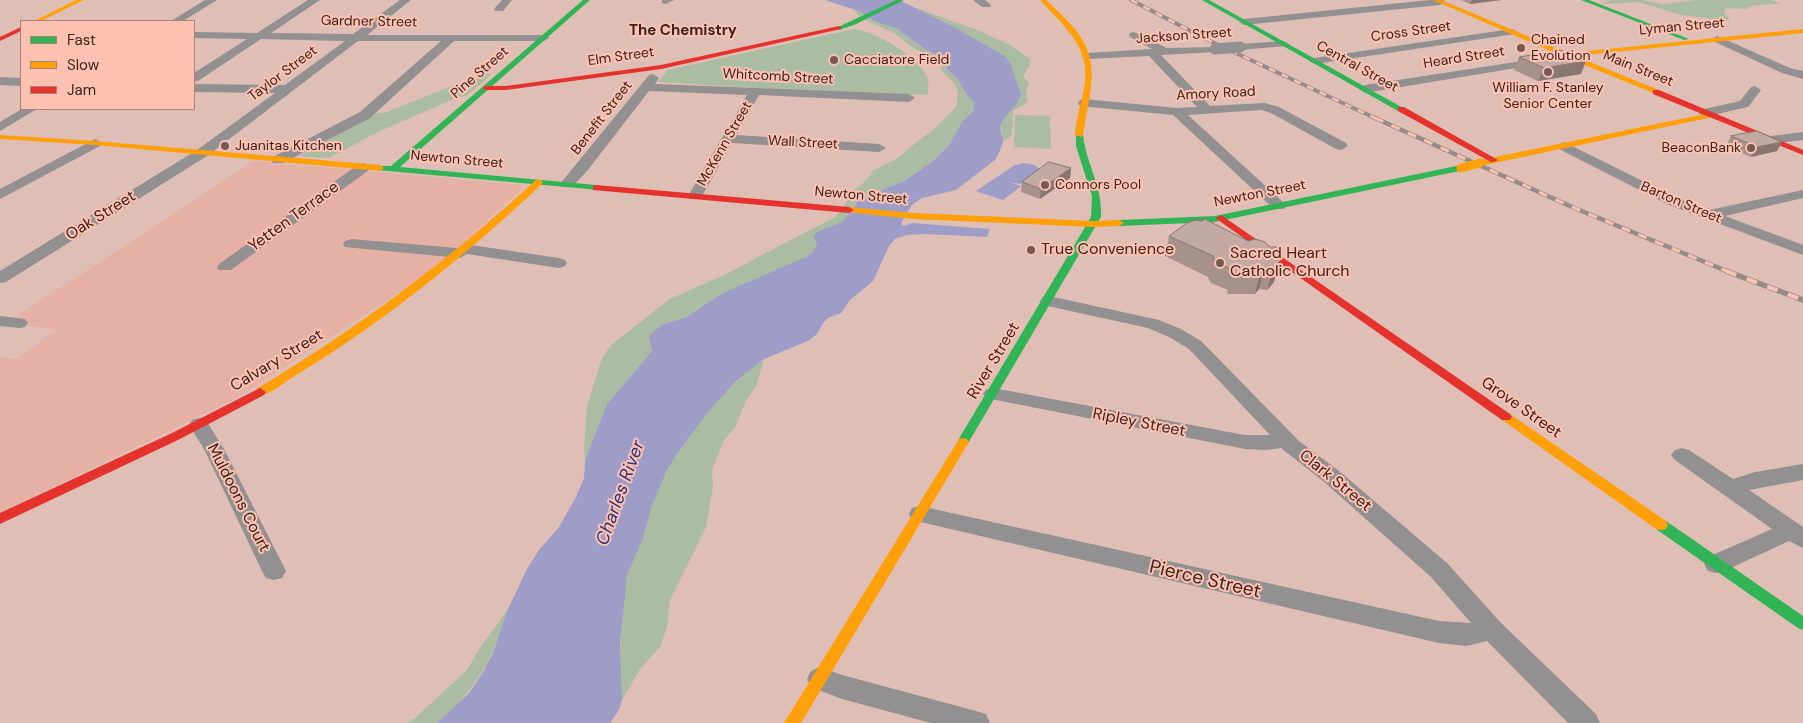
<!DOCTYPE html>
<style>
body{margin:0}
#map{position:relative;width:1803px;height:723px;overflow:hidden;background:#dfbeb6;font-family:"DM Sans",sans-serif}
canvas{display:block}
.legend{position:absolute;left:20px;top:20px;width:175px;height:90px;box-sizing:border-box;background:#fdc1b1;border:1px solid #af8276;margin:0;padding:6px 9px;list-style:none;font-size:15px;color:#3a241e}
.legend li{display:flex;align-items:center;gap:10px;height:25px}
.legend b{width:25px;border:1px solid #af8276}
</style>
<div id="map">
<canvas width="1803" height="723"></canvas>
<ul class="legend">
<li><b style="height:6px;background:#30b455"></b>Fast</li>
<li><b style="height:6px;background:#ff9f0a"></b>Slow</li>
<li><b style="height:6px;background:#e5322d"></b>Jam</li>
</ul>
</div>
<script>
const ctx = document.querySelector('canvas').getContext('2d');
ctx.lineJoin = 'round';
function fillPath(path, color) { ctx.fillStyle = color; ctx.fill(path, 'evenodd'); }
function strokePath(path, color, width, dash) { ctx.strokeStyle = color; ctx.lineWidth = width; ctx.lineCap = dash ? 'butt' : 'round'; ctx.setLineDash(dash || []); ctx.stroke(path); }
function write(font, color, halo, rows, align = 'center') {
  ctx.font = font + ' "DM Sans",sans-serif'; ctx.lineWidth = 4; ctx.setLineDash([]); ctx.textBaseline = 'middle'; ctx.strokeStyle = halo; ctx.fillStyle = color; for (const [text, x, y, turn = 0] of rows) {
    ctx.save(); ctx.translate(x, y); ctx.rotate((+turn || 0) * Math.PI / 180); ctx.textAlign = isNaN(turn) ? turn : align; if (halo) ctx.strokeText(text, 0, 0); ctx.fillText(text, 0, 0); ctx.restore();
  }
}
fillPath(new Path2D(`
 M254,161L521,185L522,189L430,272L237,398L0,513V357L17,359L57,329L5,324Z`), '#e5b1a4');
fillPath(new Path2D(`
 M1612,0H1642L1664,4L1696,0H1772L1780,4L1754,5L1746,9L1725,8L1724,13L1730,19L1723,20L1681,15L1638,2L1601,4Z
 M908,5L980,31L1012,46L1030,59V64L1023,77L1029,82L1026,91L1027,102L1013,111L1012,135L1003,142C999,118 1003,116 1020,100L1018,84L1005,56L954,27Z
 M854,10L862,12L876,22L896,28L922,47L940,57L946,63L947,69L958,79L967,95L974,102L973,111L962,122L949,145L933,161L904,181L884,191L862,198L854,205L842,222L814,239L817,243L813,252L800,261L762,276L685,318L662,324L652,343V351L607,404L585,462L584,447L587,406L602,358L611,345L670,299L722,276L835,217L845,205L849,193L861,185L871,175L872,171L898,158L919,140L932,131L956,107L958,93L955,84L941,70V66L931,57L910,46L896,34L861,18Z
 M854,29C875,31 921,58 928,79C929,83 928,90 928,95L807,91L658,82L668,70Z
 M485,73L492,74L466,96L458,97L378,132L329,158L299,156L377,113H384Z
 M1015,115L1050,116L1051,149L1014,147Z
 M764,359L756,386L747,399L734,429L724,440L712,470L713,487L706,527L670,600L667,627L660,647L640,669L622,700C620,669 620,640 623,609C624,598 624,586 627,575C630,563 638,552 642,540C644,534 644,528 646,522C665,457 710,399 764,359Z
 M508,609C495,657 475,691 437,723H406L415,718L467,670L480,648Z`), '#aabca2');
fillPath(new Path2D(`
 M825,0H897L903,2L954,27L1005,56L1010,63L1021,94C1019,106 1005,113 1001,125C999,131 1003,135 1003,141C1002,147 998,155 995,160L956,190L922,198L912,205L901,223L903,226L912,223L990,229L987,237L926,234L907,235L895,239L889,246L873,281L850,300L841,313L828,318L823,323L817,334L808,341L764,359L735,382L709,411L678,452L667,470L652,505L642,541L627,575L620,644L622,700L619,710L610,723H437L469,693L483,672L493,653L508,609L527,569L539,550L559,527L576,497L584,478L585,462L591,445L607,404L652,351L649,336L663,324L685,318L723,293L806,257L813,252L817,243L813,237L817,232L842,222L859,200L904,181L933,161L949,145L962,122L973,111L974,102L967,95L958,79L947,69L946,63L940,57L922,47L896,28L876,22L859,11Z
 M1024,163L1035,165L1040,170L1020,184L1009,182L1021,186L1003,200L976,191L1015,165Z`), '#9e9dc8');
fillPath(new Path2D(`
 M205,0H217L183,21H171Z
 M308,0H320L271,33L353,34L400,0H411L367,35H544L549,38L544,41H454L370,118L283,163H273L271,160L273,157L360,112L441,41H358L207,156L6,282L0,283V271L197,150L275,93L194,92V84L285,85L345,41L261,39L198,81H194V73L247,39L194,38V32L257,33Z
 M502,0H512L503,11H495L494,9Z
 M662,0H674L666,4L662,3Z
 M973,0H985L991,5L990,7H982Z
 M1430,0H1444L1445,2L1440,5L1244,25L1239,22L1244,19Z
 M1511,29L1515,30L1516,32L1515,34L1315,64L1309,61L1315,58Z
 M1134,32L1167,48L1219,47L1221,49L1219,51L1215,52L1161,55L1210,106L1265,103L1279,107L1346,143L1348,146L1341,150L1336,149L1271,113L1261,110L1188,115L1284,203L1286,206L1284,209H1274L1173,115L1080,106L1078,103L1080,100L1084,99L1177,108L1197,107L1149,56L1087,59L1081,56L1087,53L1152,49L1130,37L1129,35L1130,33Z
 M1717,36L1790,68L1803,71V79L1782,73L1713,41L1712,39Z
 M1283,41L1289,44L1287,46L1240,50L1234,47L1240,44Z
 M1542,58L1548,61L1546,63L1365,93L1359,89L1365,85Z
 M653,74L659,78L655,84L909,94L915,98L909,102L759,95L736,135L879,144L886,148L879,152L732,143L702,196L700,199H690L688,196L747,95L649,91L587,171L572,187H562L560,184L649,75Z
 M0,77L21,78V86L0,85Z
 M1755,86L1761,90L1748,107L1704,117L1698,113L1700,110L1740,101L1751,87Z
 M22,109H37L0,131V122Z
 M1803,132V140L1771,144L1764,140L1771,136Z
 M95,139L102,143L100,146L0,199V189Z
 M1564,142L1679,199L1709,210L1803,190V198L1725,216L1803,245V255L1669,205L1559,149L1557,146Z
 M364,163L371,167L369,170L231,270H219L217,267L219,264L359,164Z
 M351,239L457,248L464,244L559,258L565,260L567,263L565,266L559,268L467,254L460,258L345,247L343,244L345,241Z
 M1049,296L1159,320L1181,329L1201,341L1299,441L1339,471L1447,563L1501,623L1596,714L1600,723H1568L1487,641L1466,646L1439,643L912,520L909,514L912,508L920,506L1439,621L1471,623L1431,577L1323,481L1281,448L1266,450L1245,449L986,398L983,394L986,390L993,388L1245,435H1270L1189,349L1169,337L1148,328L1043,305L1040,301L1043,297Z
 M0,316L25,319L28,323L25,327L19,328L0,326Z
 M199,418L206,420L224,449L286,571L282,578L274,580L266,578L262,571L204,449L189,425L192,420Z
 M1682,448L1689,450L1733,479L1755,472L1803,464V480L1749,490L1803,527V548L1789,541L1724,571L1716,573L1708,571L1704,564L1708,557L1772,529L1675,460L1671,455L1675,450Z
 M820,667L842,675L976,711L986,714L990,723H931L842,699L811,687L807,679L811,671Z`), '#929091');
fillPath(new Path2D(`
 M583,0H590L400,167L596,185L599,186V190L377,170V166H391Z
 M896,0H904L854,25L839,30L836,28Z
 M1202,0H1209L1405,109L1398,111Z
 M1581,0H1589L1689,39L1684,40Z
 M1076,133L1083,135C1086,163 1103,188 1101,217L967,445H959L957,442L1091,217L1092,196L1076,146Z
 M1461,165L1465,168L1464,170L1215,222L1119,226L1114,223L1119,220L1215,216Z
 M1661,520L1666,521L1803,616V630L1798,628L1656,529L1654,525L1656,521Z`), '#30b455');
fillPath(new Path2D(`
 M76,0H84L41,21H34Z
 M1040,0H1046C1087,37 1100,55 1087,110C1085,119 1085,129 1082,137L1075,135C1076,119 1081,105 1084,89C1092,47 1065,28 1040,0Z
 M1433,0H1441L1568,53L1803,29V33L1575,56L1659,90V94H1656L1562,56Z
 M1710,113L1714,115L1713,117L1480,166L1476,163L1480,160Z
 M0,135L95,141L380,165L384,168L380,171L95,145L0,139Z
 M539,179L543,182L542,184C465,256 383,323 293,377C283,383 267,398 256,395L254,392L256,389C357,329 449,260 536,180Z
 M849,207L914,213L1093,221L1119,220L1124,223L1119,226L1093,227L914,219L846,212L844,210Z
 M1506,413L1510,414L1666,521L1668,525L1666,529L1661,530L1656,529L1502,420L1500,417L1502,414Z
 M963,438L967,439L969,442L801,723H784L959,439Z`), '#ff9f0a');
fillPath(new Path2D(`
 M839,26L841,27V29L661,69L506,90H486L482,88L486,86H506L661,65Z
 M21,27V31L0,41V37Z
 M1653,90H1659L1803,150V155L1653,94Z
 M1398,107H1404L1498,160L1494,162H1491L1398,111Z
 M596,185L849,207L854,210L849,213L593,190V186Z
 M1221,215L1510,414L1512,417L1510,420H1502L1218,220L1216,218Z
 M260,388L266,392L264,395L178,440L0,524V513L170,434Z`), '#e5322d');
const railFar2 = new Path2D(`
 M1131,0L1210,41L1377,119`);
const railFar1 = new Path2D(`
 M1375,118L1572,207L1729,272`);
const rail = new Path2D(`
 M1726,271L1803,300`);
strokePath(railFar2, '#958c8a', 4);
strokePath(railFar1, '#958c8a', 4.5);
strokePath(rail, '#958c8a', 5.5);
strokePath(railFar2, '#fdc1b1', 2.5, [7]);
strokePath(railFar1, '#fdc1b1', 3, [9]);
strokePath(rail, '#fdc1b1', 4, [11]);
strokePath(new Path2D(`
 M1215,49L1240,47`), '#929091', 11);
strokePath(new Path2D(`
 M1461,168L1480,163`), '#ff9f0a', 9);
fillPath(new Path2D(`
 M1461,0H1501L1470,4Z
 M1519,57L1581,74L1538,81L1514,70Z
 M1731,136L1777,151L1751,157L1726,146Z
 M1071,168L1070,178L1040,199L1021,192L1022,182Z
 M1169,236L1248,241L1270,247L1274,282L1267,290L1259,289L1255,294H1227L1228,290L1211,283L1208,277L1165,256Z`), '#a7918b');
fillPath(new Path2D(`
 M1472,0H1501L1470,4Z
 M1586,61L1581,74L1538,81L1544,68Z
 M1782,142L1777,151L1751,157L1757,147Z
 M1071,168L1070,178L1040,199L1041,189Z
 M1280,261L1274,282L1267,290L1273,269Z
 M1265,268L1259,289L1255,294L1260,273Z`), '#887671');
const building = new Path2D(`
 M1563,51L1586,61L1544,68L1519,57L1549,52Z
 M1757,131L1782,142L1757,147L1731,136Z
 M1049,162L1071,168L1041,189L1022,182Z
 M1205,219L1248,241L1255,239L1265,242L1270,247H1277L1281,256L1280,261L1273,269L1265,268L1260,273H1233V270L1215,262L1213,256L1169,236L1187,223L1195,220L1201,221Z`);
fillPath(building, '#c2a9a2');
strokePath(building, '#887671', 1);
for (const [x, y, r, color] of [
 [1521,48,5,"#745a53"],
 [834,60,5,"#745a53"],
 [1548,72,5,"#745a53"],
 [225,146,5,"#745a53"],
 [1751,148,5,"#745a53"],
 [1045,185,5,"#745a53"],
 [1031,250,5,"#745a53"],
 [1220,263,5,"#745a53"]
]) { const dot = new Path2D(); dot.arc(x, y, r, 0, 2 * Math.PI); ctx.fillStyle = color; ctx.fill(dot); strokePath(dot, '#fdc1b1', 2); }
write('14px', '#3a241e', '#fdc1b1', [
 ["Gardner Street",369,22,1],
 ["Lyman Street",1682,27,-5],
 ["Cross Street",1411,32,-8],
 ["Jackson Street",1184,36,-4],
 ["Elm Street",621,57,-8],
 ["Heard Street",1464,58,-9],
 ["Central Street",1357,67,29],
 ["Main Street",1638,69,22],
 ["Pine Street",480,73,-41],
 ["Taylor Street",283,74,-37],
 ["Whitcomb Street",778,77,3],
 ["Amory Road",1216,94,-3],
 ["Benefit Street",602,118,-52],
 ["Wall Street",803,143,3],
 ["McKenn Street",725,144,-60],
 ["Newton Street",457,160,5],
 ["Newton Street",1260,194,-11],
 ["Newton Street",861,196,5],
 ["Barton Street",1681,203,23]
]);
write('14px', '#3a241e', '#fdc1b1', [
 ["Chained",1531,40],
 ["Evolution",1531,56],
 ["Cacciatore Field",844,60],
 ["William F. Stanley",1548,88,"center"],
 ["Senior Center",1548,104,"center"],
 ["Juanitas Kitchen",235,146],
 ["BeaconBank",1741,148,"right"],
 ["Connors Pool",1055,185]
], 'left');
write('bold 15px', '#3a241e', '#fdc1b1', [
 ["The Chemistry",683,31]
]);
write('16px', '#3a241e', '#fdc1b1', [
 ["Oak Street",101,216,-32],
 ["Yetten Terrace",294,217,-36],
 ["Calvary Street",277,361,-31],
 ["River Street",994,361,-59],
 ["Grove Street",1521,408,35],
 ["Ripley Street",1139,423,11],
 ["Clark Street",1335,481,39],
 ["Muldoons Court",238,498,63]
]);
write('16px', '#3a241e', '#fdc1b1', [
 ["True Convenience",1041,250],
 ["Sacred Heart",1230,254],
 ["Catholic Church",1230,272]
], 'left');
write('italic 18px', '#2b317e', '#fdc1b1', [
 ["Charles River",621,493,-70]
]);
write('19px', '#3a241e', '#fdc1b1', [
 ["Pierce Street",1205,580,13]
]);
</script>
